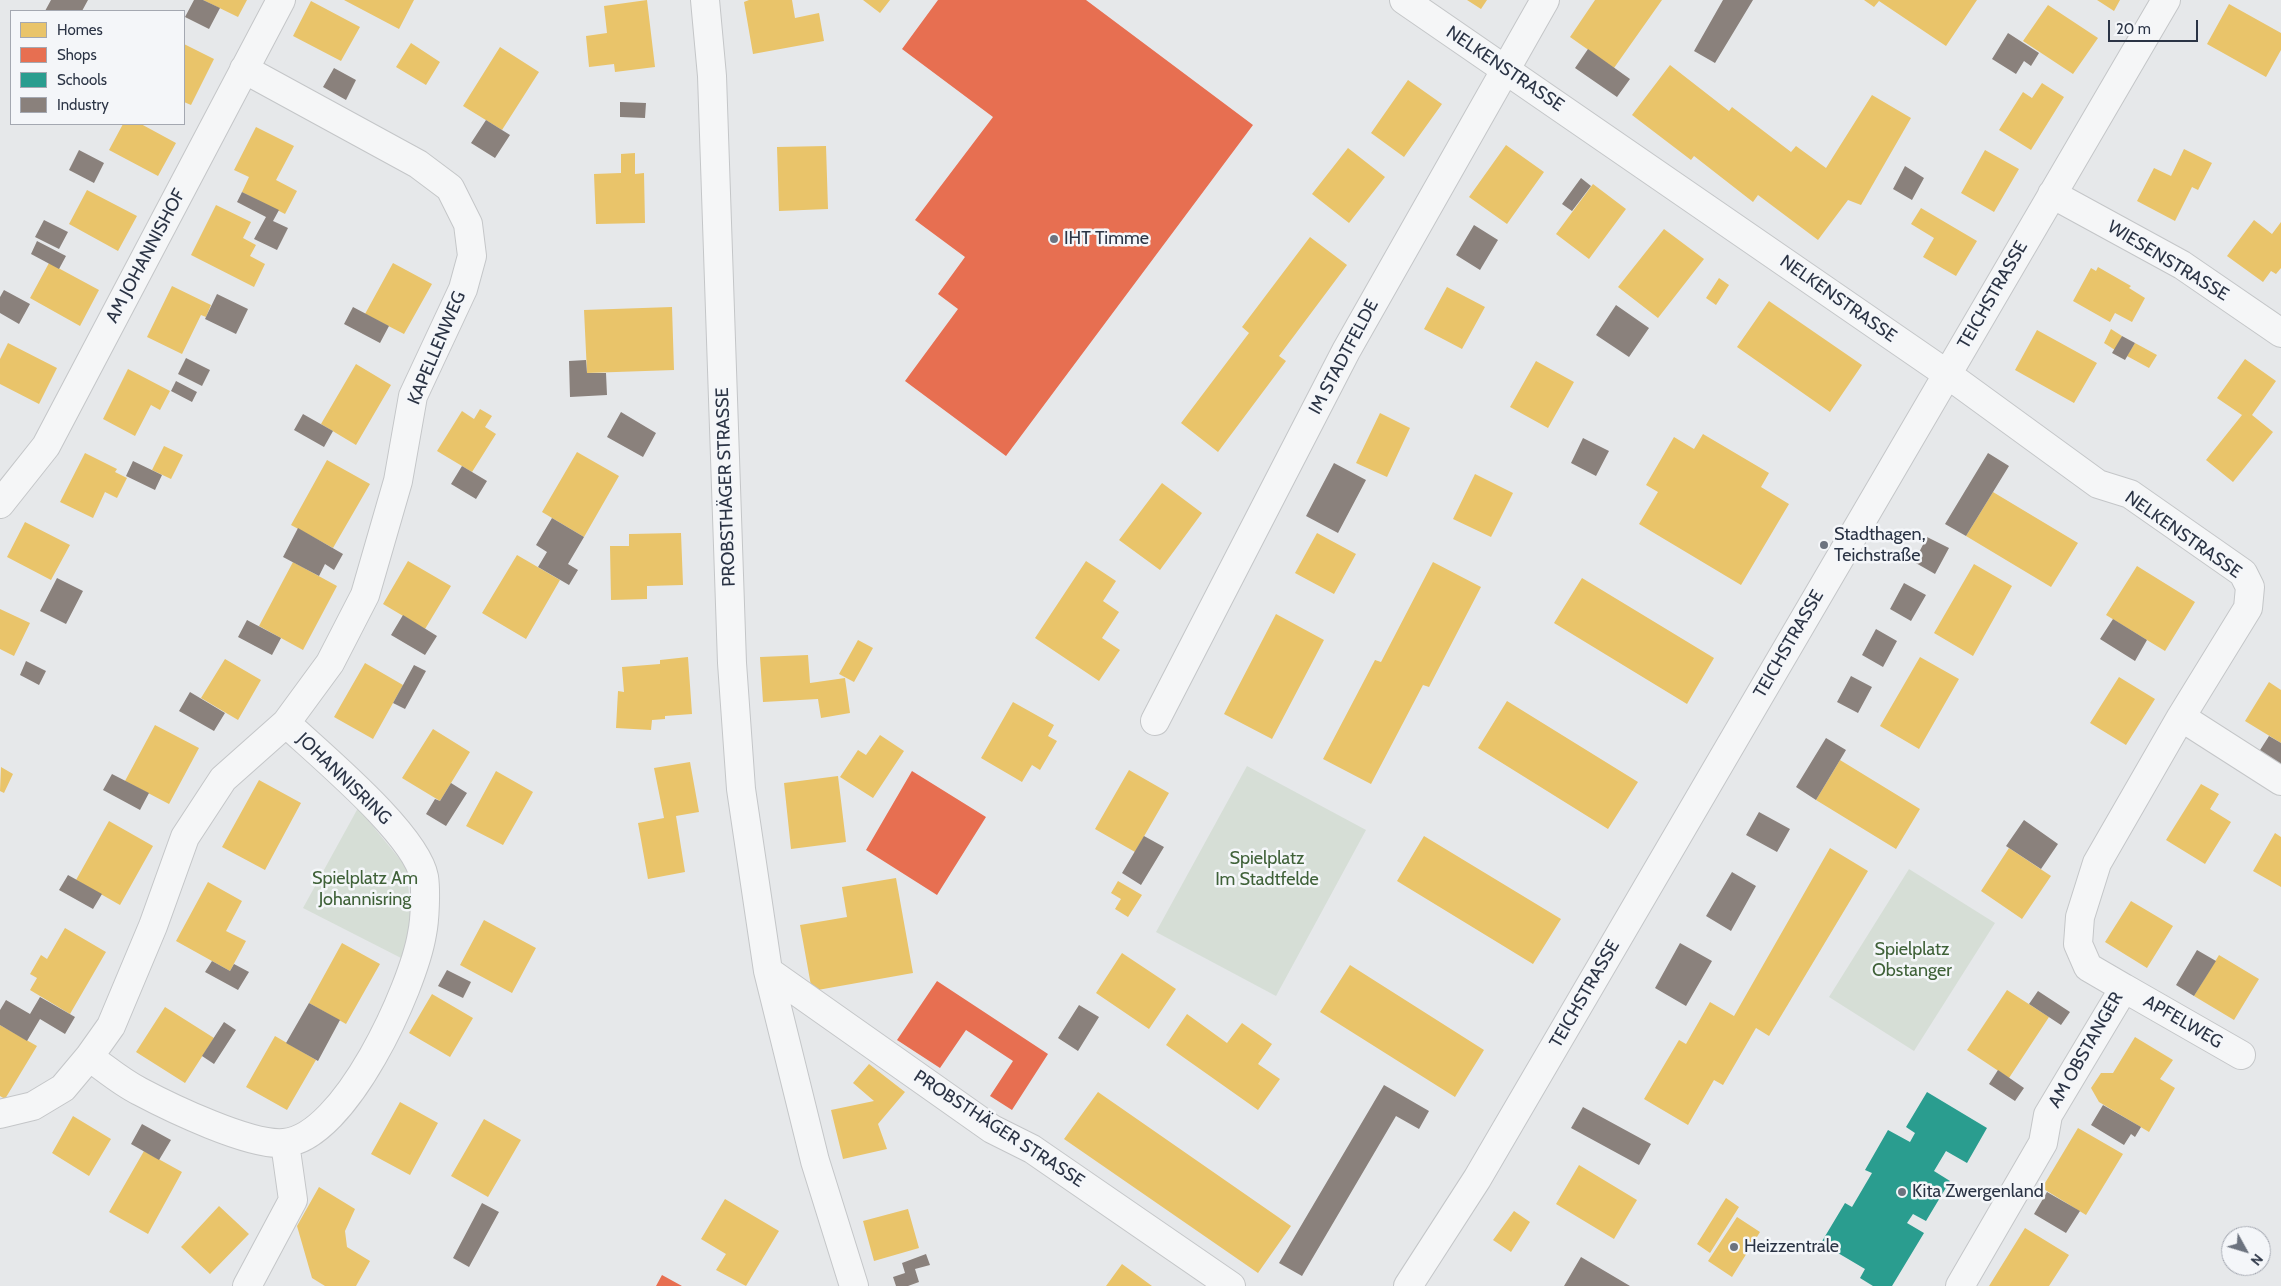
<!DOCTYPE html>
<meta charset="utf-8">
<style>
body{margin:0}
#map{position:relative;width:2281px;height:1286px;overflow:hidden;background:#e6e8ea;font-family:Cabin,sans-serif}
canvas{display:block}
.legend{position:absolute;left:10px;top:10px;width:175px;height:115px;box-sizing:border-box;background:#f4f6f9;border:1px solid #a4a8b1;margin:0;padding:6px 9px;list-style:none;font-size:15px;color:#2b3445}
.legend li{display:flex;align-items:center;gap:10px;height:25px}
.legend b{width:25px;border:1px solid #a4a8b1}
.north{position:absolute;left:2221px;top:1226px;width:50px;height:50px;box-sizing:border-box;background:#f4f6f9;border:1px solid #a4a8b1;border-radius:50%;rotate:129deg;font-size:14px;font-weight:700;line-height:20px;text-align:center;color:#2b3445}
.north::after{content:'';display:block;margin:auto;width:18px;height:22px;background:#6c737f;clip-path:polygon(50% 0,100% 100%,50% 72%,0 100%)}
.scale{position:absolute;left:2108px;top:20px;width:90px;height:22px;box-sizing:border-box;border:2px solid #2b3445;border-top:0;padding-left:6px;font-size:15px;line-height:18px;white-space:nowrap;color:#2b3445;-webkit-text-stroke:4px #f4f6f9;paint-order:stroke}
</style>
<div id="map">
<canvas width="2281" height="1286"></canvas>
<ul class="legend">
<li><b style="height:14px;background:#e9c46a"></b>Homes</li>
<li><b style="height:14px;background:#e76f51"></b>Shops</li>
<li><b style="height:14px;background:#2a9d8f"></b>Schools</li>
<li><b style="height:14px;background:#8a817c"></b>Industry</li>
</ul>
<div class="north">N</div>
<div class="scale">20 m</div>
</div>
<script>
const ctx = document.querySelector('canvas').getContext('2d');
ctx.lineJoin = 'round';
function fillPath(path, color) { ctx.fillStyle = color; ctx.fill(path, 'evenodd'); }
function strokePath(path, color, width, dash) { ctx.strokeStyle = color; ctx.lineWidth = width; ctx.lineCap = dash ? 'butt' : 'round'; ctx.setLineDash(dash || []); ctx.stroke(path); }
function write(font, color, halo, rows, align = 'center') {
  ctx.font = font + ' Cabin,sans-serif'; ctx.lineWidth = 5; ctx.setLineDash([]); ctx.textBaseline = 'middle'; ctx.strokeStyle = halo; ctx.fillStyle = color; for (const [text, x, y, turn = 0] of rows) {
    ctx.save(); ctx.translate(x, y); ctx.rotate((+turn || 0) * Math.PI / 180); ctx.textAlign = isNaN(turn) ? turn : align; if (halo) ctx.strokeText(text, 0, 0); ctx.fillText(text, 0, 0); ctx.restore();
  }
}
fillPath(new Path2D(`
 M1247,766L1366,830L1276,996L1156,932Z
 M358,808L407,868L411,924L403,959L303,908Z
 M1909,869L1995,923L1914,1051L1829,997Z`), '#d6ded6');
fillPath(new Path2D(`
 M203,0H247L238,17Z
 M344,0H414L399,29Z
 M647,0L655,67L615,72L614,64L589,67L586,36L607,33L604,6Z
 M749,0H792L795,18L819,13L824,41L753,54L744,2Z
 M863,0H890L880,13Z
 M1467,0H1487L1481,9Z
 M1595,0H1662L1614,68L1570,37Z
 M1864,0H1977L1946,46L1879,1L1874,7Z
 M2097,0H2120L2114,11Z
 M311,1L360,27L341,61L293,36Z
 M2229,4L2281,33V50L2266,77L2207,44Z
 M2048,5L2098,38L2073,74L2023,41Z
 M411,43L440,62L426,85L396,67Z
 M184,44L214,59L191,105L184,102Z
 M500,47L539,72L502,130L463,106Z
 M1670,65L1729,111L1732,107L1791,152L1796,146L1826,168L1872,95L1911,118L1861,205L1848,200L1818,240L1758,195L1753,202L1694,156L1691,160L1632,115Z
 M1408,80L1442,104L1404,157L1371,133Z
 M2042,83L2064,97L2031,150L1999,130L2023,92L2032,98Z
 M123,124H141L176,143L158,176L109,150Z
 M256,127L294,146L276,180L297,191L285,214L242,192L249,177L234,170Z
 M1506,145L1544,172L1507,224L1469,197Z
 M826,146L828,209L779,211L777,147Z
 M1348,148L1385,177L1349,223L1312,194Z
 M2184,149L2212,163L2198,190L2192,187L2175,221L2137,201L2154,168L2171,176Z
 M1985,150L2019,169L1994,212L1961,193Z
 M635,153V174L644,173L645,223L596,224L594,174L621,173V154Z
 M1593,184L1626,209L1589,259L1556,234Z
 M87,190L137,216L118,251L69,224Z
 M216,205L251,222L243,238L256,245L250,256L265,264L254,287L191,255Z
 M1921,208L1977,241L1956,276L1923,257L1934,238L1911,224Z
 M2254,220L2272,234L2281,222V268L2276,274L2271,271L2263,282L2227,256Z
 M1664,229L1704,259L1658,318L1618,287Z
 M1310,237L1347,265L1279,356L1286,361L1218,452L1181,423L1249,333L1242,327Z
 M49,263L99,290L80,326L30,298Z
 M393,263L432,284L404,334L365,314Z
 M2098,267L2131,286L2129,288L2145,298L2132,322L2115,313L2110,322L2073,301L2091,268L2096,271Z
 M1719,278L1729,285L1716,305L1706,298Z
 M172,286L211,305L206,317L201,315L182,354L147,337Z
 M1447,287L1485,307L1462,349L1424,329Z
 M1769,301L1862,365L1830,412L1737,347Z
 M672,307L674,370L587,373L584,310Z
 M2111,329L2122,336L2115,350L2104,343Z
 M2037,330L2097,363L2074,403L2015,370Z
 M8,343L57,368L39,404L0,384V359Z
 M2135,343L2157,355L2149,368L2127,356Z
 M2245,359L2276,381L2252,415L2273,432L2233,482L2206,460L2242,415L2217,398Z
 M1536,361L1574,382L1548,428L1510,407Z
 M356,364L391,385L356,445L321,424Z
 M128,369L170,391L160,410L151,405L135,436L103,419Z
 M480,409L492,416L485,427L496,434L472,472L437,451L462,411L474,419Z
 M1380,413L1410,428L1387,477L1356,463Z
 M1703,434L1769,473L1761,487L1789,504L1741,585L1639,524L1658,492L1646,485L1674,437L1694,449Z
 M164,446L183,455L171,479L152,470Z
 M577,452L619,476L584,537L542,512Z
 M85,453L117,469L115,472L127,478L117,498L105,492L93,518L60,502Z
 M327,460L370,484L333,548L291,525Z
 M1475,474L1513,493L1491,537L1453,519Z
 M1162,483L1202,513L1160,570L1119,540Z
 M1993,492L2078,543L2051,587L1966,536Z
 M25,522L70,545L51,580L7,557Z
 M681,533L683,585L647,586V599L611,600L610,546H629V534Z
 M1317,533L1356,554L1334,594L1295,573Z
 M517,555L560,580L526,639L482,613Z
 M408,561L451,586L425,629L383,604Z
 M1086,561L1116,581L1103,601L1119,612L1102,638L1120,650L1099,681L1035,638Z
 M293,562L337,586L303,650L259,626Z
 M1433,562L1481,587L1429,687L1423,685L1371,784L1323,759L1375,660L1381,662Z
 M1974,564L2012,586L1973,656L1934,633Z
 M2137,566L2195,602L2165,651L2106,615Z
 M1582,578L1714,658L1687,704L1554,623Z
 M0,609L30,623L14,656L0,649Z
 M1276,614L1324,640L1272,739L1224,714Z
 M858,640L873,648L854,682L839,674Z
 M808,655L810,683L845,678L850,713L821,718L818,699L763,702L760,657Z
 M688,657L692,714L665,716V719L652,720L651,730L616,728L618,691L624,692L622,667L660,664V660Z
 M1920,657L1959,679L1919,749L1880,726Z
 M225,659L261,680L238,720L201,698Z
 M365,663L403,685L373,739L334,717Z
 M2119,677L2155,699L2126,745L2090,723Z
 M2269,682L2281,690V743L2245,721Z
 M1507,701L1638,782L1608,829L1478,748Z
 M1013,702L1054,725L1048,736L1057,741L1040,770L1032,765L1022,782L981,758Z
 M155,725L199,748L169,804L125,781Z
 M433,729L470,752L440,801L402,778Z
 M880,735L904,751L873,798L840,777L858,750L866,755Z
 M1840,760L1920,809L1896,849L1816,800Z
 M690,762L699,812L676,816L685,872L648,879L638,823L664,818L654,768Z
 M1,767L13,774L4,793L0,791Z
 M1129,770L1169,793L1135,852L1095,829Z
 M496,771L533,792L503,845L466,826Z
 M838,776L846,842L791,849L784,783Z
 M259,780L301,803L265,870L222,847Z
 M2201,784L2219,794L2210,809L2231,822L2205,864L2166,840Z
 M109,821L153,846L120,905L76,880Z
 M2275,833L2281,837V887L2253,871Z
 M1424,836L1561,919L1533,964L1397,881Z
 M1830,848L1868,871L1769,1036L1756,1028L1723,1085L1714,1080L1688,1125L1644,1099L1679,1040L1686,1044L1710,1002L1734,1016Z
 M2009,848L2051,876L2022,919L1981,891Z
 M896,878L913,973L812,991L800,925L847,917L842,887Z
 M1118,881L1142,895L1128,917L1115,909L1121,899L1111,893Z
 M208,882L242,901L226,931L246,941L230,971L176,941Z
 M2131,901L2173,926L2147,968L2105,942Z
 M484,920L536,948L512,993L460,965Z
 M65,928L106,952L70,1014L30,990L37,978L30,974L41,955L47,959Z
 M342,943L380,964L346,1024L309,1003Z
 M1122,953L1176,989L1149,1029L1096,993Z
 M2219,955L2259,979L2234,1020L2194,996Z
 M1350,965L1484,1050L1455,1097L1320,1012Z
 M2007,990L2049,1017L2009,1078L1967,1050Z
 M432,994L473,1018L450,1057L409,1033Z
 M165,1007L214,1038L185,1083L136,1052Z
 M1187,1014L1227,1043L1242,1023L1272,1044L1258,1064L1280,1079L1258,1110L1166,1045Z
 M0,1025L37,1046L5,1099L0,1096Z
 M275,1036L316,1060L287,1110L246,1087Z
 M2135,1037L2173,1060L2160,1079L2175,1088L2149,1132L2099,1102L2091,1088L2101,1073H2113Z
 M869,1064L905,1092L878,1124L887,1149L843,1159L831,1110L874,1101L853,1083Z
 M1098,1092L1291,1226L1258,1273L1064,1139Z
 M400,1102L438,1123L410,1175L371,1154Z
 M73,1116L111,1139L89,1176L52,1153Z
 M484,1119L521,1140L488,1197L451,1176Z
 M2078,1128L2123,1154L2086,1215L2042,1188Z
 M144,1151L182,1172L148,1234L109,1212Z
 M1579,1165L1637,1200L1614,1239L1556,1204Z
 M319,1187L355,1209L345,1231L347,1247L370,1261L356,1286H325L312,1278L297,1226Z
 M1726,1198L1739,1207L1710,1253L1697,1244Z
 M725,1199L779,1231L746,1286L716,1270L726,1254L701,1239Z
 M219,1206L249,1234L210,1274L181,1247Z
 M908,1209L919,1248L874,1261L863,1221Z
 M1514,1211L1530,1222L1511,1252L1493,1240Z
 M1737,1217L1760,1232L1732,1277L1708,1261Z
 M2025,1228L2069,1255L2049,1286H1989Z
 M1122,1264L1152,1286H1106Z`), '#e9c46a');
fillPath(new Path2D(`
 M938,0H1086L1253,125L1006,456L905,381L958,309L938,294L965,257L915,220L993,117L902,49Z
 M912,771L986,817L937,895L866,850Z
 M937,981L1048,1054L1012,1110L990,1096L1013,1061L966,1030L940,1068L897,1040Z
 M662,1275L682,1286H656Z`), '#e76f51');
fillPath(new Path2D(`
 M1927,1092L1987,1128L1967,1163L1946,1151L1934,1171L1950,1181L1926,1221L1913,1214L1907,1223L1924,1233L1892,1286H1873L1860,1278L1865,1269L1821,1243L1845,1203L1852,1207L1872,1173L1865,1170L1888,1130L1910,1142L1915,1133L1906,1127Z`), '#2a9d8f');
fillPath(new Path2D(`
 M51,0H88L82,11H45Z
 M194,0H203L220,8L209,29L185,17Z
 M1723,0H1753L1715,63L1694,51Z
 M2008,33L2039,53L2031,66L2024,61L2016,74L1992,59Z
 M1588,49L1630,79L1617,97L1575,68Z
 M334,68L356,80L346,100L323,87Z
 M620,102L646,103L645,118L620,117Z
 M486,120L510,135L495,158L471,143Z
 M79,150L104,163L94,183L69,170Z
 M1905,166L1924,178L1912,200L1893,189Z
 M1581,178L1591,186L1572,211L1562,204Z
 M242,192L279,210L273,221L288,228L277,250L254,239L266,217L237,202Z
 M44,220L68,232L59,249L35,237Z
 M1474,225L1498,240L1480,270L1456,255Z
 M37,241L66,256L59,269L31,254Z
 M4,290L30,304L19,324L0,313V297Z
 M217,294L248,309L236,334L205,319Z
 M1616,305L1649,328L1629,357L1596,335Z
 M353,307L389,326L380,343L344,324Z
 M2122,336L2135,343L2125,360L2112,353Z
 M186,358L210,370L202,386L178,374Z
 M586,360L587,373H606L607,395L570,397L569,361Z
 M176,381L197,392L192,402L171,391Z
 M621,412L656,433L643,457L607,437Z
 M303,414L333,431L324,447L294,430Z
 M1583,438L1609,451L1596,476L1571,463Z
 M1988,453L2009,466L1966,536L1945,524Z
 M133,461L162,475L155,490L126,476Z
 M1334,463L1366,480L1338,533L1306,516Z
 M462,466L487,481L476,499L451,484Z
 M552,518L584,537L568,564L578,570L569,585L538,567L547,552L536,545Z
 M298,528L343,554L334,570L325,564L319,576L283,557Z
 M1927,537L1949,548L1935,574L1914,562Z
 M57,578L83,591L66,624L40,611Z
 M1904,583L1926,595L1911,621L1890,609Z
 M403,615L437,636L425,655L391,635Z
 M2113,619L2147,640L2135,661L2100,639Z
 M247,620L281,638L272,655L238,637Z
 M1876,629L1897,641L1883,667L1862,655Z
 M26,661L46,671L39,685L20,675Z
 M414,665L426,671L405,709L393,703Z
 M1851,676L1872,687L1858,713L1837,702Z
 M190,692L225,713L214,731L179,711Z
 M2269,736L2281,743V771L2255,758Z
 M1826,738L1846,750L1816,800L1796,787Z
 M112,774L149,793L140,810L103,790Z
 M451,783L467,793L446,826L426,814L435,799L440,801Z
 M1759,812L1790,829L1777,852L1746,835Z
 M2024,820L2058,844L2041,869L2006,846Z
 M1144,836L1164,847L1141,885L1122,873Z
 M1732,872L1756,886L1731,931L1706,916Z
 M68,875L102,894L93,909L59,890Z
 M1680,943L1712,961L1686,1006L1655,988Z
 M2197,950L2216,961L2194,996L2176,985Z
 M212,961L230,971L234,964L249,972L238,990L205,972Z
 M447,970L471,982L463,998L438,986Z
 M2038,991L2070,1012L2061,1025L2029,1004Z
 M40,997L75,1017L65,1034L40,1019L27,1041L0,1025V1010L6,1000L30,1014Z
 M309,1003L340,1020L318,1061L286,1043Z
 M1079,1005L1099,1017L1078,1051L1058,1038Z
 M224,1022L236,1030L214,1064L202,1056Z
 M1998,1070L2024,1088L2015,1101L1989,1084Z
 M1384,1085L1429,1111L1419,1129L1396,1116L1302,1276L1279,1263Z
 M2103,1105L2141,1127L2135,1137L2131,1134L2124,1145L2091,1125Z
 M1583,1107L1651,1144L1639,1165L1571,1128Z
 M142,1124L171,1140L159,1160L131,1144Z
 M2047,1192L2080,1211L2066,1233L2034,1214Z
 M482,1203L499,1212L469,1267L453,1258Z
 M926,1254L930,1265L915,1269L919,1282L908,1286H896L893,1277L905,1273L902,1263Z
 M1581,1257L1630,1286H1564Z`), '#8a817c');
const minor = new Path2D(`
 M705,0L712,76L732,663L741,789L768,971L815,1161L854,1286
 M1404,0L1947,374L2098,484L2130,494L2243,573L2250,587L2248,608L2181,717L2097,863L2080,917L2078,944L2088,967L2124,988L2048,1115L2043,1143L1960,1286
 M2052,194L2182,265L2281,333
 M0,504L46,446L281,0
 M2181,717L2281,781
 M1155,721L1346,351L1545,0
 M768,971L992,1129L1032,1149L1231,1286
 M2124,988L2241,1055
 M89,1057C105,1068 121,1082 139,1091C171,1108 250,1146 284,1143C345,1138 413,988 422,934C425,920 426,890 424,877C416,834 320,755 286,723
 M0,1114L33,1106L63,1088L89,1057L111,1026L153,926L185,837L223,779L286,723L330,663L365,595L398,481L413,396L463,289L472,256L468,224L450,188L418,164L244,69
 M247,1286L293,1200L285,1143
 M1408,1286L1477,1179L2166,0`);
strokePath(minor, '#c4c6c8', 30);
strokePath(minor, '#f5f6f7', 28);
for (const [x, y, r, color] of [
 [1054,239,5,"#6c737f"],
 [1824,545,5,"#6c737f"],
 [1902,1192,5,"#6c737f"],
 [1734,1247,5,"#6c737f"]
]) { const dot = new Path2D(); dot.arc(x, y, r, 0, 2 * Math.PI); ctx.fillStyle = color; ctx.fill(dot); strokePath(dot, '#f4f6f9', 2); }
write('18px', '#2b3445', '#f4f6f9', [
 ["NELKENSTRASSE",1505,69,34],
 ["AM JOHANNISHOF",146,256,-62],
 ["WIESENSTRASSE",2168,261,31],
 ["TEICHSTRASSE",1993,295,-60],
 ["NELKENSTRASSE",1838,299,35],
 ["KAPELLENWEG",437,348,-67],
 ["IM STADTFELDE",1344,357,-62],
 ["PROBSTHÄGER STRASSE",726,487,-92],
 ["NELKENSTRASSE",2183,535,35],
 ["TEICHSTRASSE",1789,644,-60],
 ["JOHANNISRING",344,779,44],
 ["TEICHSTRASSE",1585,994,-60],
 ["APFELWEG",2183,1022,30],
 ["AM OBSTANGER",2086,1050,-60],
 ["PROBSTHÄGER STRASSE",999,1129,33]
]);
write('18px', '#2b3445', '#f4f6f9', [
 ["IHT Timme",1064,239],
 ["Stadthagen,",1834,535],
 ["Teichstraße",1834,556],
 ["Kita Zwergenland",1912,1192],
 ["Heizzentrale",1744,1247]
], 'left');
write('18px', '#3f6138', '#f4f6f9', [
 ["Spielplatz",1267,859],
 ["Im Stadtfelde",1267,880],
 ["Spielplatz Am",365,879],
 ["Johannisring",365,900],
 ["Spielplatz",1912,950],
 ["Obstanger",1912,971]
]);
</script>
